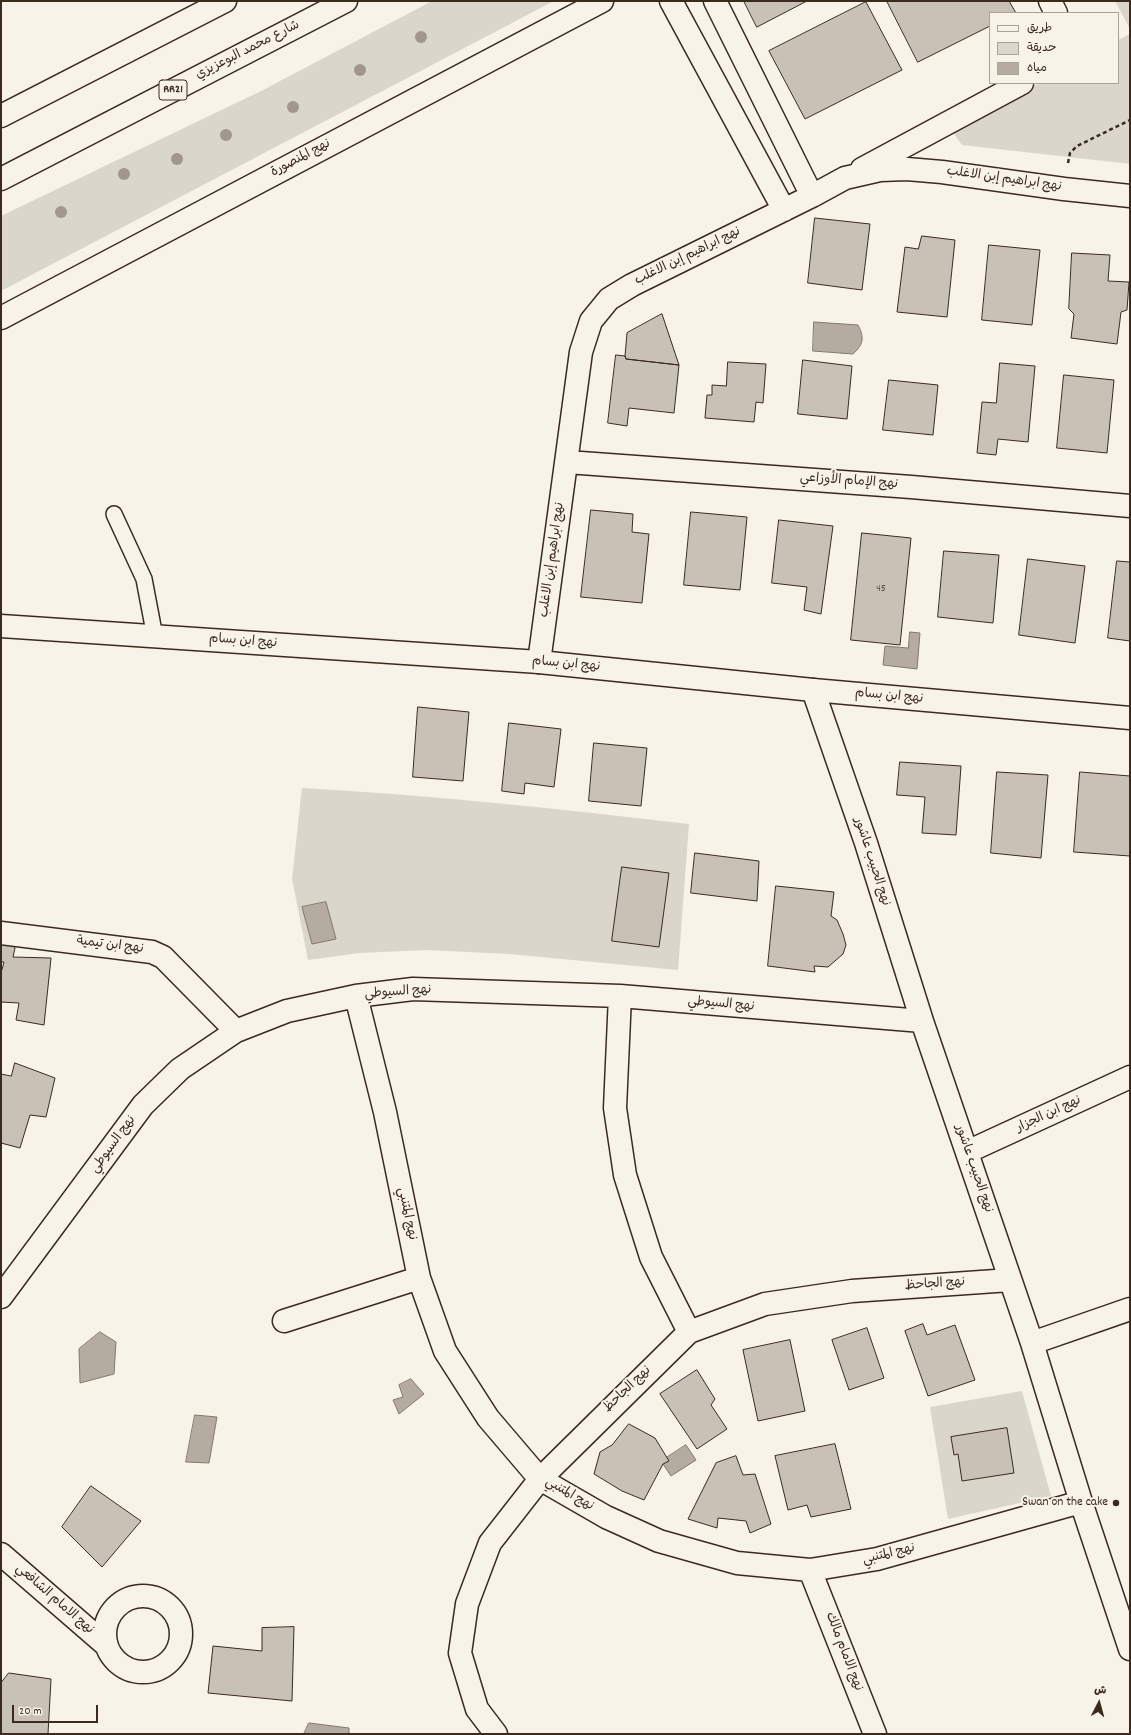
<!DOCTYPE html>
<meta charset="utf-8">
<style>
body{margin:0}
#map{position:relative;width:1131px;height:1735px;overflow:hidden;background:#f7f3e8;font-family:Dekko,"Playpen Sans Arabic",sans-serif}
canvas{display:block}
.frame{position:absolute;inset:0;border:2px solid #3b2a1e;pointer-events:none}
.legend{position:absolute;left:989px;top:12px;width:130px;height:72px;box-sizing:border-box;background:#f7f3e8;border:1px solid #aca397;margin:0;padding:5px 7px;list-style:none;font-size:12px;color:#3b2a1e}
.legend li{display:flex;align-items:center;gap:8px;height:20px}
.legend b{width:20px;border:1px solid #aca397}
.north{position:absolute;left:1079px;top:1683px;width:40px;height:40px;-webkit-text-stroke:3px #f7f3e8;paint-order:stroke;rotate:6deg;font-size:11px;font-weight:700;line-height:16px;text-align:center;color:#3b2a1e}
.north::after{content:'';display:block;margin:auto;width:14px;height:18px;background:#3b2a1e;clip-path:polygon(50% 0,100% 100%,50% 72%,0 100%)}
.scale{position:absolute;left:12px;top:1705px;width:86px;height:18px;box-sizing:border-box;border:2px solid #3b2a1e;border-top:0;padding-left:5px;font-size:12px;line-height:14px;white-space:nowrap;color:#3b2a1e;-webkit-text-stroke:3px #f7f3e8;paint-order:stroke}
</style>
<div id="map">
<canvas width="1131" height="1735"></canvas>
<div class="frame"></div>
<ul class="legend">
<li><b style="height:5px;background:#f7f3e8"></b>طريق</li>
<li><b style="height:11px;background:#dbd6cb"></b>حديقة</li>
<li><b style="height:11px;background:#b4aca0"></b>مياه</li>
</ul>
<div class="north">ش</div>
<div class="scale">20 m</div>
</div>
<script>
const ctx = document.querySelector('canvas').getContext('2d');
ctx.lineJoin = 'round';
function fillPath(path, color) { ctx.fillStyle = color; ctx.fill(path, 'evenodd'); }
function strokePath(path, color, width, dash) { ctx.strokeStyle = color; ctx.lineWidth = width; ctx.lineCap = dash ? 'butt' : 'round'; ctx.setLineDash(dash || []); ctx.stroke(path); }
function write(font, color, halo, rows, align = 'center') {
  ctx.font = font + ' Dekko,"Playpen Sans Arabic",sans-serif'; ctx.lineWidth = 4; ctx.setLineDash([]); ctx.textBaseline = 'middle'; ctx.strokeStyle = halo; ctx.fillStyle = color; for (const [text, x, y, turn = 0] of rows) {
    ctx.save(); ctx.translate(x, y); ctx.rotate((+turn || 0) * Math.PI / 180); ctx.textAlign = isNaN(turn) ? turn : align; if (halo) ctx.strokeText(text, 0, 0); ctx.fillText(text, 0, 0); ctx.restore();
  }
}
fillPath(new Path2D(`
 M432,1H554L1,291V216L263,90Z
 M1115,1H1130V29Z
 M1130,34V164L962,145L952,131L1040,83H1118V40Z
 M302,788C431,795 560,809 689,824L678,970L509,954L426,950L360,953L308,960L292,879Z
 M1022,1391L1051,1496L948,1519L930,1407Z`), '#dbd6cb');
const water = new Path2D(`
 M814,322L858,325C865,338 863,345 853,354L813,351Z
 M910,632L920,633L917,669L883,665L885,646L908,648Z
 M326,902L336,939L312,944L302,907Z
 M100,1332L116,1342L114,1374L80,1383L79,1349Z
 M411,1379L424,1394L399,1414L393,1400L403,1397L399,1385Z
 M195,1415L217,1417L209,1463L186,1462Z
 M686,1445L696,1460L671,1476L663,1464L668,1461L666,1458Z
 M309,1723L349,1728V1734H304Z`);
fillPath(water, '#b4aca0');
strokePath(water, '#84786c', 1);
const building = new Path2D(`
 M744,1H807L757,27Z
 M887,1H1009L1016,13H990V26L918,62Z
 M866,2L902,70L805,119L769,51Z
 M815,218L870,224L862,290L808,283Z
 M922,236L955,240L947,317L897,312L905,247L918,249Z
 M989,245L1040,250L1032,325L982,320Z
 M1072,253L1110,255L1108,281L1129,282L1127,310L1121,312L1117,344L1071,338L1074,314L1069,309Z
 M662,314L679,365L626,359L625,356L627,333Z
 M616,355L625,356L626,359L679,365L674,413L629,408L627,426L608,423Z
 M803,360L852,366L847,419L798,414Z
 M728,362L766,364L763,403L756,402L754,422L705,418L707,395H712V385L726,386Z
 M1000,363L1035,366L1028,442L998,439L996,455L977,453L982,402L996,403Z
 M1064,375L1114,380L1107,453L1057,448Z
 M889,380L938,385L933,435L883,430Z
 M591,510L633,514L632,532L649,534L642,603L581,597Z
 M691,512L747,517L740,590L684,585Z
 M779,520L833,526L821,614L804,610L807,587L772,583Z
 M862,533L911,538L900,645L851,640Z
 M944,551L999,555L993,623L938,617Z
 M1028,559L1085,566L1075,643L1019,635Z
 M1117,561L1130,562V641L1108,638Z
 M418,707L469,712L463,781L413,777Z
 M509,723L561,729L554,787L525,783L524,794L502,791Z
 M594,743L647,748L641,806L589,801Z
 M900,762L961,766L956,835L922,833L925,797L897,795Z
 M997,772L1048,775L1041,858L991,853Z
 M1080,772L1130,776V856L1074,852Z
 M695,853L759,861L757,901L691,893Z
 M622,867L669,873L659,947L612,941Z
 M776,886L834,892L831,916L837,920L843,934L846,945L843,954L828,967L814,966L815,972L768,966Z
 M1,942H10L15,948L13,957L51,958L44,1025L16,1020L19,1003L1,1002V973L4,962H1Z
 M15,1063L55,1078L46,1117L30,1115L20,1148L1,1143V1074L11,1076Z
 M923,1324L927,1335L955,1325L975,1380L928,1396L905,1331Z
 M867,1328L884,1378L849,1390L832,1340Z
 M790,1340L805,1411L758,1421L743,1350Z
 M697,1370L715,1399L711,1405L727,1429L697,1449L660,1394Z
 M629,1424L655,1438L669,1461L663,1464L644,1500L622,1491L594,1474L600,1452L612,1445Z
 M1007,1428L1014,1473L962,1481L958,1454L954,1455L951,1437Z
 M835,1444L851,1509L811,1517L807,1505L788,1510L775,1456Z
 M736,1456L743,1475L755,1474L771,1524L750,1533L746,1521L718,1518L717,1528L688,1519L716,1463Z
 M91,1486L141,1521L102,1567L62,1527Z
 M294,1627L292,1701L208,1693L213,1646L262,1651V1628Z
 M9,1673L51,1679L48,1734H1V1683Z`);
fillPath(building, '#c8c1b6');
strokePath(building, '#3b2a1e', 1);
const service = new Path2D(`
 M114,514L144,579L155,637`);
const minor = new Path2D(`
 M671,1L784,210
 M715,1L812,196
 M1050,1L1056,13
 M862,169L1022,83
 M1,318L602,1
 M567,462L911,487L1130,506
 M539,662L581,352L591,321L609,299L632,285L812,196L845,178L880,170L907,169L942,172L1064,189L1130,196
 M813,690L866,843L922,1021L1032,1343L1081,1502L1130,1649
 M1,933L152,952L163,957L236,1031
 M356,996L385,1112L419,1278L445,1351L488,1418L540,1479L606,1517L659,1541L737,1563L810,1570L877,1559L1081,1502
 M620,996L615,1108L625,1175L651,1257L689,1332
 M967,1152L1130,1077
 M1,1297L143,1105L180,1069L236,1031L287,1011L356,996L413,989L620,996L922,1021
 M284,1321L419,1278
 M1032,1343L1130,1309
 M1,1554L106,1645
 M810,1570L875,1734
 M105 1634a38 38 0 1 1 76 0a38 38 0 1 1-76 0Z
 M496,1734L477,1709L460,1653L467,1604L490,1543L540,1479L689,1332L765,1304L852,1291L1010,1280`);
const tertiary = new Path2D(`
 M1,626L539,662L813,690L1130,718`);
const motorway = new Path2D(`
 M1,116L225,1
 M1,179L346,1`);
strokePath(service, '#3b2a1e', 18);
strokePath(minor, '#3b2a1e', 25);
strokePath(tertiary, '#3b2a1e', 25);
strokePath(motorway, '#3b2a1e', 25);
strokePath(new Path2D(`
 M1068,163L1070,153L1077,146L1130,120`), '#3b2a1e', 2.5, [4, 3]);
strokePath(service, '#f7f3e8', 15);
strokePath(minor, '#f7f3e8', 22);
strokePath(tertiary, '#f7f3e8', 22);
strokePath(motorway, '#f7f3e8', 22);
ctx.fillStyle = '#a1978c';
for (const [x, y] of [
 [421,37],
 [360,70],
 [293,107],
 [226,135],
 [177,159],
 [124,174],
 [61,212]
]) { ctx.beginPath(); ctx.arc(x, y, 6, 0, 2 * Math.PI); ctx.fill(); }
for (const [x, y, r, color] of [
 [1116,1503,4,"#3b2a1e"]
]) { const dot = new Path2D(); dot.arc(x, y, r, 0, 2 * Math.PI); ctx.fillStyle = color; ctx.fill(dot); strokePath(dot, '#f7f3e8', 1.5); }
write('11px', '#5e5044', null, [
 ["45",881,589]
]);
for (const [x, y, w] of [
 [173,90,28]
]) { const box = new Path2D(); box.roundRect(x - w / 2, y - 10, w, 20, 3); ctx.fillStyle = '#f7f3e8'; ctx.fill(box); strokePath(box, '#3b2a1e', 1); }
write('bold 12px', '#3b2a1e', null, [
 ["RR21",173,90]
]);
write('13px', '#3b2a1e', '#f7f3e8', [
 ["شارع محمد البوعزيزي",248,51,-27],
 ["نهج المنصورة",301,159,-28],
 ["نهج ابراهيم إبن الاغلب",1004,180,8],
 ["نهج ابراهيم إبن الاغلب",688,257,-26],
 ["نهج الإمام الأوزاعي",849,482,4],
 ["نهج ابراهيم إبن الاغلب",553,560,-82],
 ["نهج ابن بسام",243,642,4],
 ["نهج ابن بسام",566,665,5],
 ["نهج ابن بسام",889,697,5],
 ["نهج الحبيب عاشور",871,862,72],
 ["نهج ابن تيمية",110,946,7],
 ["نهج السيوطي",398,993,-4],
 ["نهج السيوطي",721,1005,5],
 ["نهج ابن الجزار",1049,1115,-25],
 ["نهج السيوطي",114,1145,-54],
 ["نهج الحبيب عاشور",973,1169,71],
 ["نهج المتنبي",406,1214,78],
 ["نهج الجاحظ",935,1285,-4],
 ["نهج الجاحظ",628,1390,-44],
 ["نهج المتنبي",569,1495,30],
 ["نهج المتنبي",889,1555,-14],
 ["نهج الامام الشافعي",54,1600,41],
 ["نهج الامام مالك",843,1652,69]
]);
write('13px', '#3b2a1e', '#f7f3e8', [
 ["Swan on the cake",1108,1503]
], 'right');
</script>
